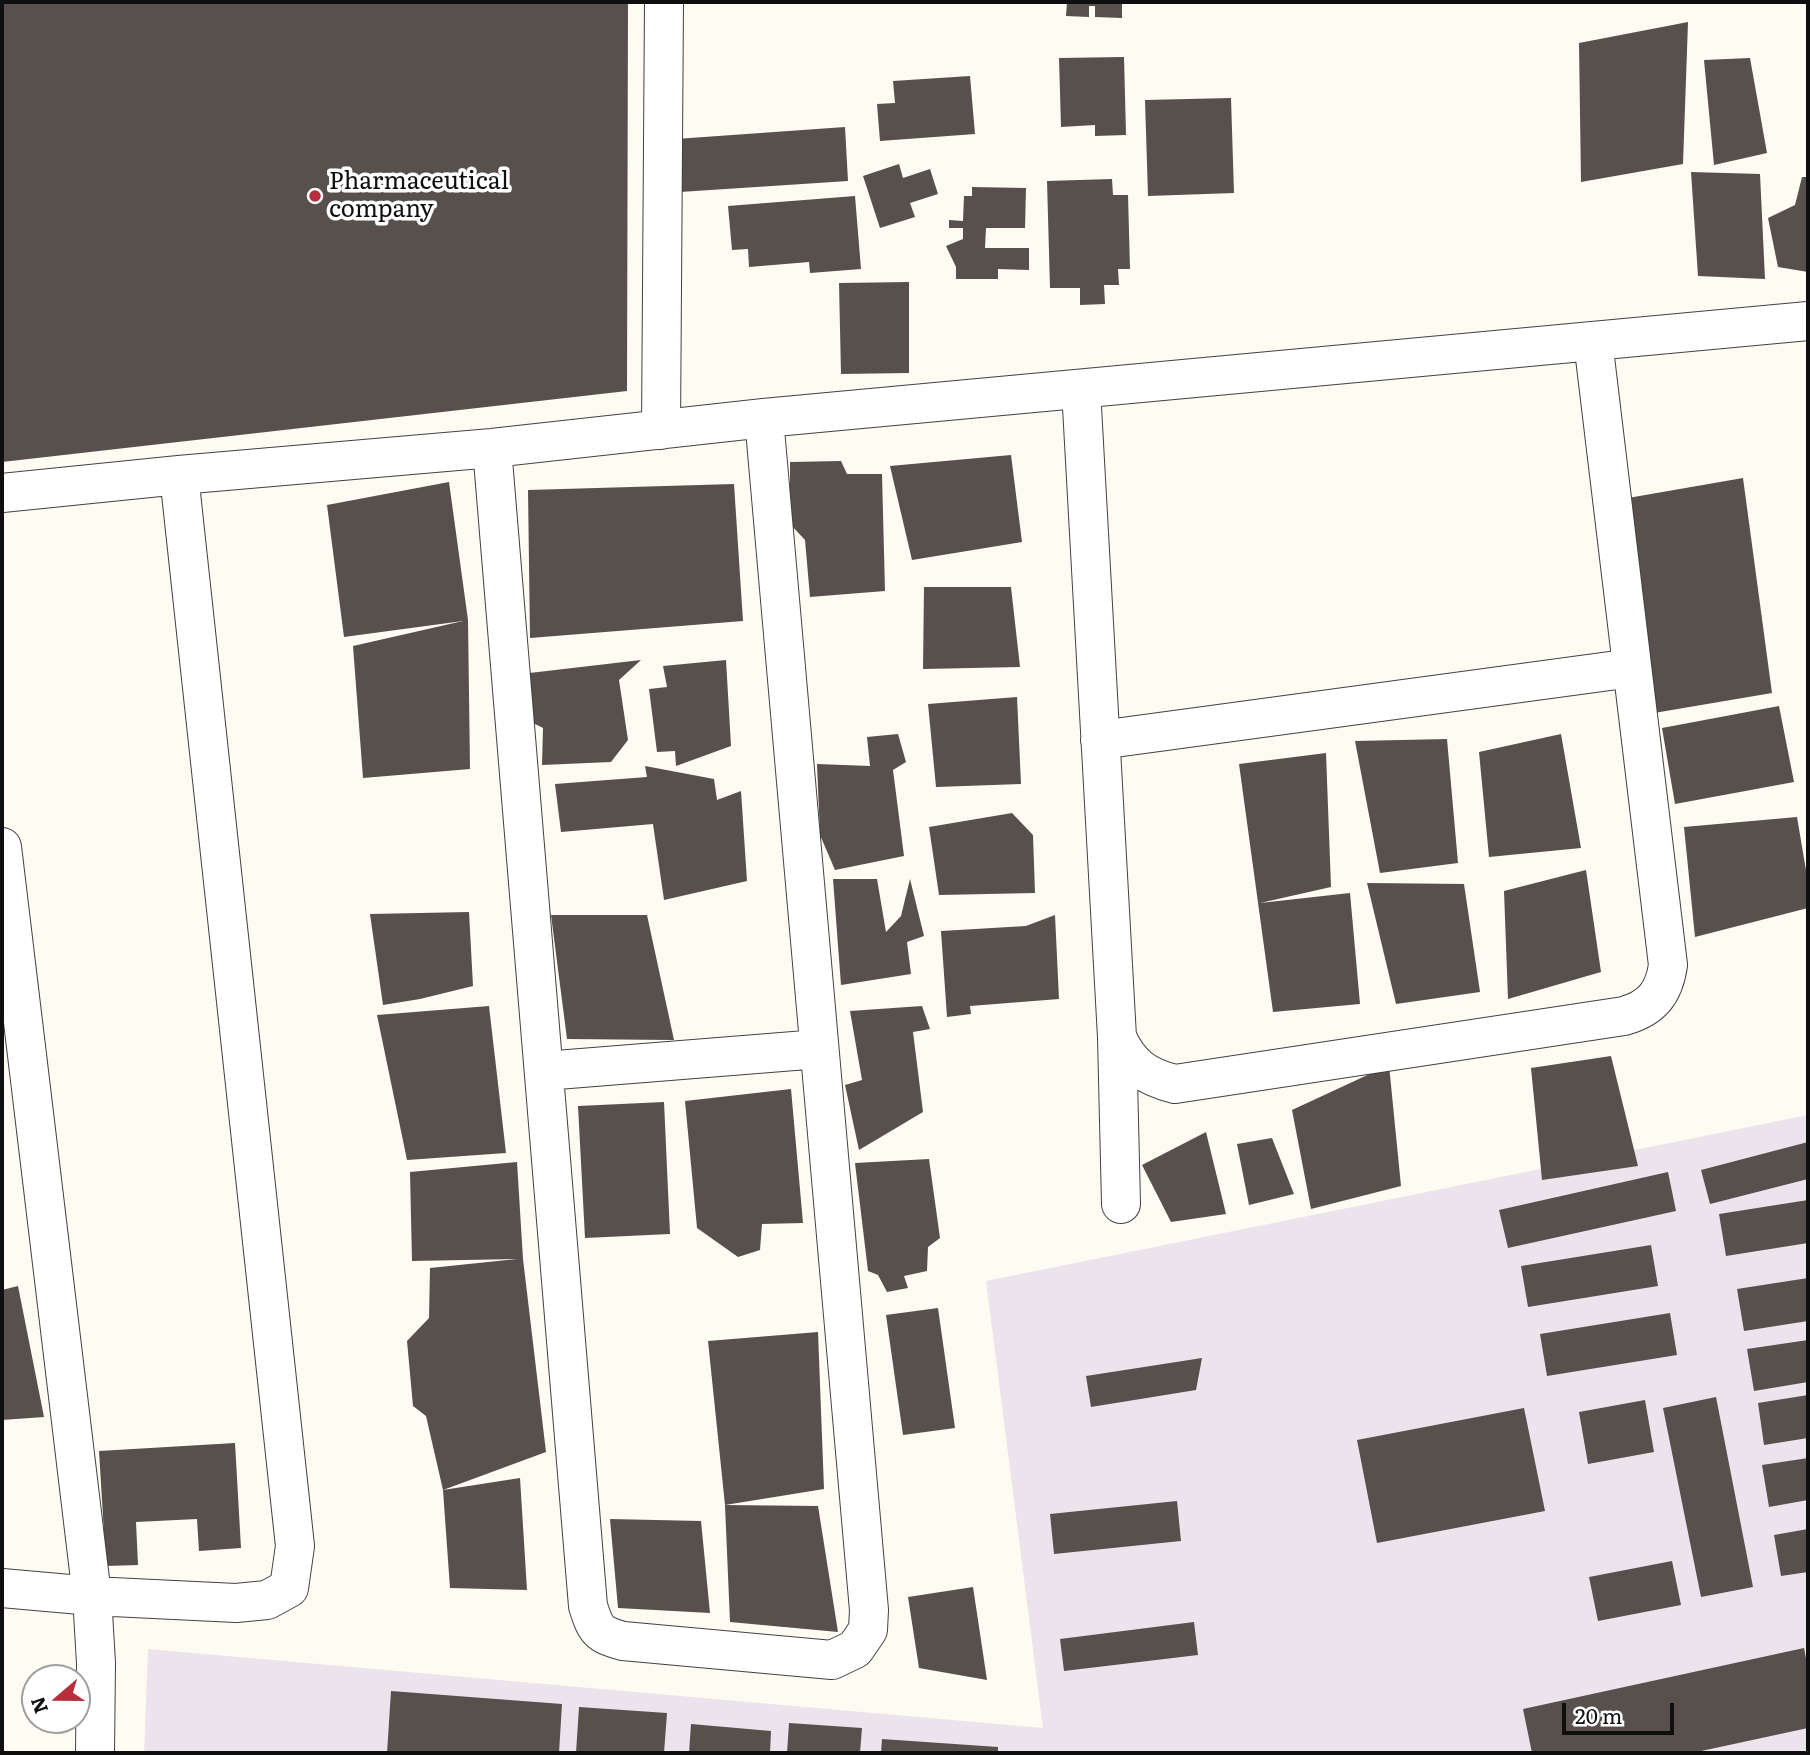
<!DOCTYPE html>
<style>
body{margin:0}
#map{position:relative;width:1810px;height:1755px;overflow:hidden;background:#fefbf2;font-family:Literata,serif}
canvas{display:block}
.frame{position:absolute;inset:0;border:4px solid #0f0f0f;pointer-events:none}
.north{position:absolute;left:21px;top:1664px;width:70px;height:70px;box-sizing:border-box;background:#fff;border:2px solid #9f9f9f;border-radius:50%;rotate:250deg;font-size:19px;font-weight:700;line-height:28px;text-align:center;color:#0f0f0f}
.north::after{content:'';display:block;margin:auto;width:24px;height:32px;background:#b82e3c;clip-path:polygon(50% 0,100% 100%,50% 72%,0 100%)}
.scale{position:absolute;left:1562px;top:1703px;width:112px;height:32px;box-sizing:border-box;border:4px solid #0f0f0f;border-top:0;padding-left:9px;font-size:21px;line-height:24px;white-space:nowrap;color:#0f0f0f;-webkit-text-stroke:5px #fff;paint-order:stroke}
</style>
<div id="map">
<canvas width="1810" height="1755"></canvas>
<div class="frame"></div>
<div class="north">N</div>
<div class="scale">20 m</div>
</div>
<script>
const ctx = document.querySelector('canvas').getContext('2d');
ctx.lineJoin = 'round';
function fillPath(path, color) { ctx.fillStyle = color; ctx.fill(path, 'evenodd'); }
function strokePath(path, color, width, dash) { ctx.strokeStyle = color; ctx.lineWidth = width; ctx.lineCap = dash ? 'butt' : 'round'; ctx.setLineDash(dash || []); ctx.stroke(path); }
function write(font, color, halo, rows, align = 'center') {
  ctx.font = font + ' Literata,serif'; ctx.lineWidth = 7; ctx.setLineDash([]); ctx.textBaseline = 'middle'; ctx.strokeStyle = halo; ctx.fillStyle = color; for (const [text, x, y, turn = 0] of rows) {
    ctx.save(); ctx.translate(x, y); ctx.rotate((+turn || 0) * Math.PI / 180); ctx.textAlign = isNaN(turn) ? turn : align; if (halo) ctx.strokeText(text, 0, 0); ctx.fillText(text, 0, 0); ctx.restore();
  }
}
fillPath(new Path2D(`
 M1808,1115V1753H144L148,1649L1043,1728L986,1281Z`), '#ece4ed');
fillPath(new Path2D(`
 M2,2H628L627,391L2,462Z
 M1067,2H1122V18L1095,17V6H1089V17L1066,16Z
 M1688,22L1683,164L1581,182L1579,43Z
 M1124,57L1126,135L1095,136V125L1061,127L1059,58Z
 M1750,58L1767,153L1714,165L1704,60Z
 M970,76L975,134L880,141L877,104L895,103L893,81Z
 M1231,98L1234,193L1148,196L1145,100Z
 M845,127L848,181L680,192L676,139Z
 M899,164L903,178L930,169L938,194L910,203L915,217L880,228L863,176Z
 M1691,172L1760,174L1765,279L1698,276Z
 M1802,177H1808V272L1778,267L1768,218L1795,205Z
 M1112,179L1113,195H1128L1130,269H1118L1119,285H1104L1105,304L1080,305V288H1050L1047,181Z
 M972,187L1026,188L1025,228H986L985,248H1029V270L998,269V279H956V267L946,246L963,239V228H949V220L963,221L964,196H972Z
 M855,196L861,269L810,273L809,262L749,267L748,249L732,250L728,206Z
 M909,282V373L841,374L839,283Z
 M1011,455L1022,542L912,560L890,466Z
 M841,461L847,474H882L885,591L810,597L805,540L790,524V462Z
 M1743,478L1772,693L1654,713L1628,498Z
 M449,482L468,620L470,769L363,778L353,646L463,621L344,637L327,505Z
 M734,484L743,621L530,638L528,490Z
 M924,587H1011L1020,667L923,669Z
 M641,660L619,680L628,740L611,762L542,765L543,728L527,720L521,674Z
 M726,660L731,746L676,766L675,751L657,752L649,689L667,687L663,666Z
 M1017,697L1021,784L936,787L928,704Z
 M1779,706L1794,782L1675,804L1662,728Z
 M898,734L906,762L893,770L904,856L835,870L820,835L817,764L870,766L867,737Z
 M1561,734L1581,848L1489,857L1479,752Z
 M1447,739L1458,863L1380,873L1355,741Z
 M1326,753L1331,887L1260,903L1350,893L1360,1004L1273,1012L1239,764Z
 M645,766L714,779L717,800L741,791L747,881L664,900L653,824L561,832L555,784L647,777Z
 M1012,813L1033,835L1035,893L939,895L929,827Z
 M1797,817L1808,882V908L1695,937L1684,827Z
 M1586,870L1601,972L1508,999L1504,891Z
 M833,879H877L886,932L901,916L910,879L924,936L907,942L911,974L841,985Z
 M1367,883L1464,884L1480,992L1396,1004Z
 M469,912L473,986L420,999L383,1005L370,914Z
 M551,915H647L674,1040L567,1039Z
 M1055,915L1059,999L970,1006L971,1014L947,1017L941,931L1026,926Z
 M489,1006L506,1153L407,1160L377,1015Z
 M922,1006L930,1029L913,1032L923,1112L859,1150L845,1085L862,1080L850,1011Z
 M1611,1056L1638,1166L1542,1180L1531,1068Z
 M1389,1065L1401,1186L1311,1209L1292,1110Z
 M791,1089L803,1223L762,1224L760,1250L738,1257L697,1228L685,1101Z
 M664,1102L670,1234L585,1238L578,1106Z
 M1206,1132L1226,1214L1171,1222L1142,1165Z
 M1272,1138L1294,1194L1249,1205L1237,1144Z
 M1808,1142V1179L1710,1204L1701,1170Z
 M929,1159L940,1238L928,1247L927,1271L904,1276L908,1288L887,1292L878,1275L868,1271L855,1163Z
 M517,1162L523,1259L546,1452L443,1490L426,1416L413,1406L407,1341L429,1318L430,1268L517,1259L412,1261L410,1172Z
 M1668,1172L1676,1211L1508,1248L1499,1210Z
 M1808,1200V1243L1726,1256L1719,1214Z
 M1651,1245L1658,1286L1528,1307L1521,1266Z
 M1808,1278V1321L1744,1331L1737,1289Z
 M18,1286L44,1417L2,1420V1290Z
 M938,1308L955,1428L903,1435L886,1315Z
 M1670,1313L1677,1355L1547,1376L1540,1334Z
 M818,1332L824,1489L725,1505L818,1506L838,1632L730,1622L725,1505L708,1341Z
 M1808,1340V1382L1754,1391L1747,1349Z
 M1202,1358L1196,1390L1091,1407L1086,1376Z
 M1808,1395V1438L1764,1445L1758,1403Z
 M1716,1397L1753,1587L1701,1597L1663,1408Z
 M1645,1400L1654,1452L1588,1464L1579,1412Z
 M1524,1408L1545,1511L1377,1543L1357,1440Z
 M235,1443L241,1548L199,1551L197,1519L136,1522L138,1565L106,1566L99,1451Z
 M1808,1458V1500L1769,1507L1762,1465Z
 M520,1478L527,1590L450,1588L443,1490Z
 M1177,1501L1181,1541L1054,1554L1050,1514Z
 M610,1519L701,1521L710,1613L618,1608Z
 M1808,1529V1572L1781,1576L1774,1535Z
 M1672,1561L1681,1605L1598,1621L1589,1577Z
 M973,1587L987,1680L919,1668L908,1597Z
 M1194,1622L1198,1655L1064,1671L1060,1639Z
 M1804,1648L1808,1669V1728L1692,1753H1532L1523,1709Z
 M391,1691L562,1704L559,1753H387Z
 M579,1707L667,1713L664,1753H576Z
 M789,1723L862,1728L860,1753H787Z
 M691,1724L771,1731L770,1753H689Z
 M882,1739L998,1747V1753H881Z`), '#57504c');
const minor = new Path2D(`
 M1081,389L1117,1037C1129,1065 1146,1077 1175,1084L1624,1016C1652,1008 1664,993 1668,965L1593,341
 M661,430L664,2
 M492,448L588,1606C596,1631 598,1634 623,1641L832,1660L855,1649L868,1630L869,1610L764,418
 M2,493L179,475L492,448L764,418L1808,321
 M1100,740L1632,668
 M2,847L92,1596L96,1663L95,1753
 M1117,1037L1121,1204
 M544,1071L819,1049
 M2,1588L92,1596L236,1603L267,1600L289,1588L295,1546L179,475`);
strokePath(minor, '#424242', 40);
strokePath(minor, '#fff', 38);
for (const [x, y, r, color] of [
 [315,196,7,"#b82e3c"]
]) { const dot = new Path2D(); dot.arc(x, y, r, 0, 2 * Math.PI); ctx.fillStyle = color; ctx.fill(dot); strokePath(dot, '#fff', 2.5); }
write('24px', '#0f0f0f', '#fff', [
 ["Pharmaceutical",329,182],
 ["company",329,210]
], 'left');
</script>
